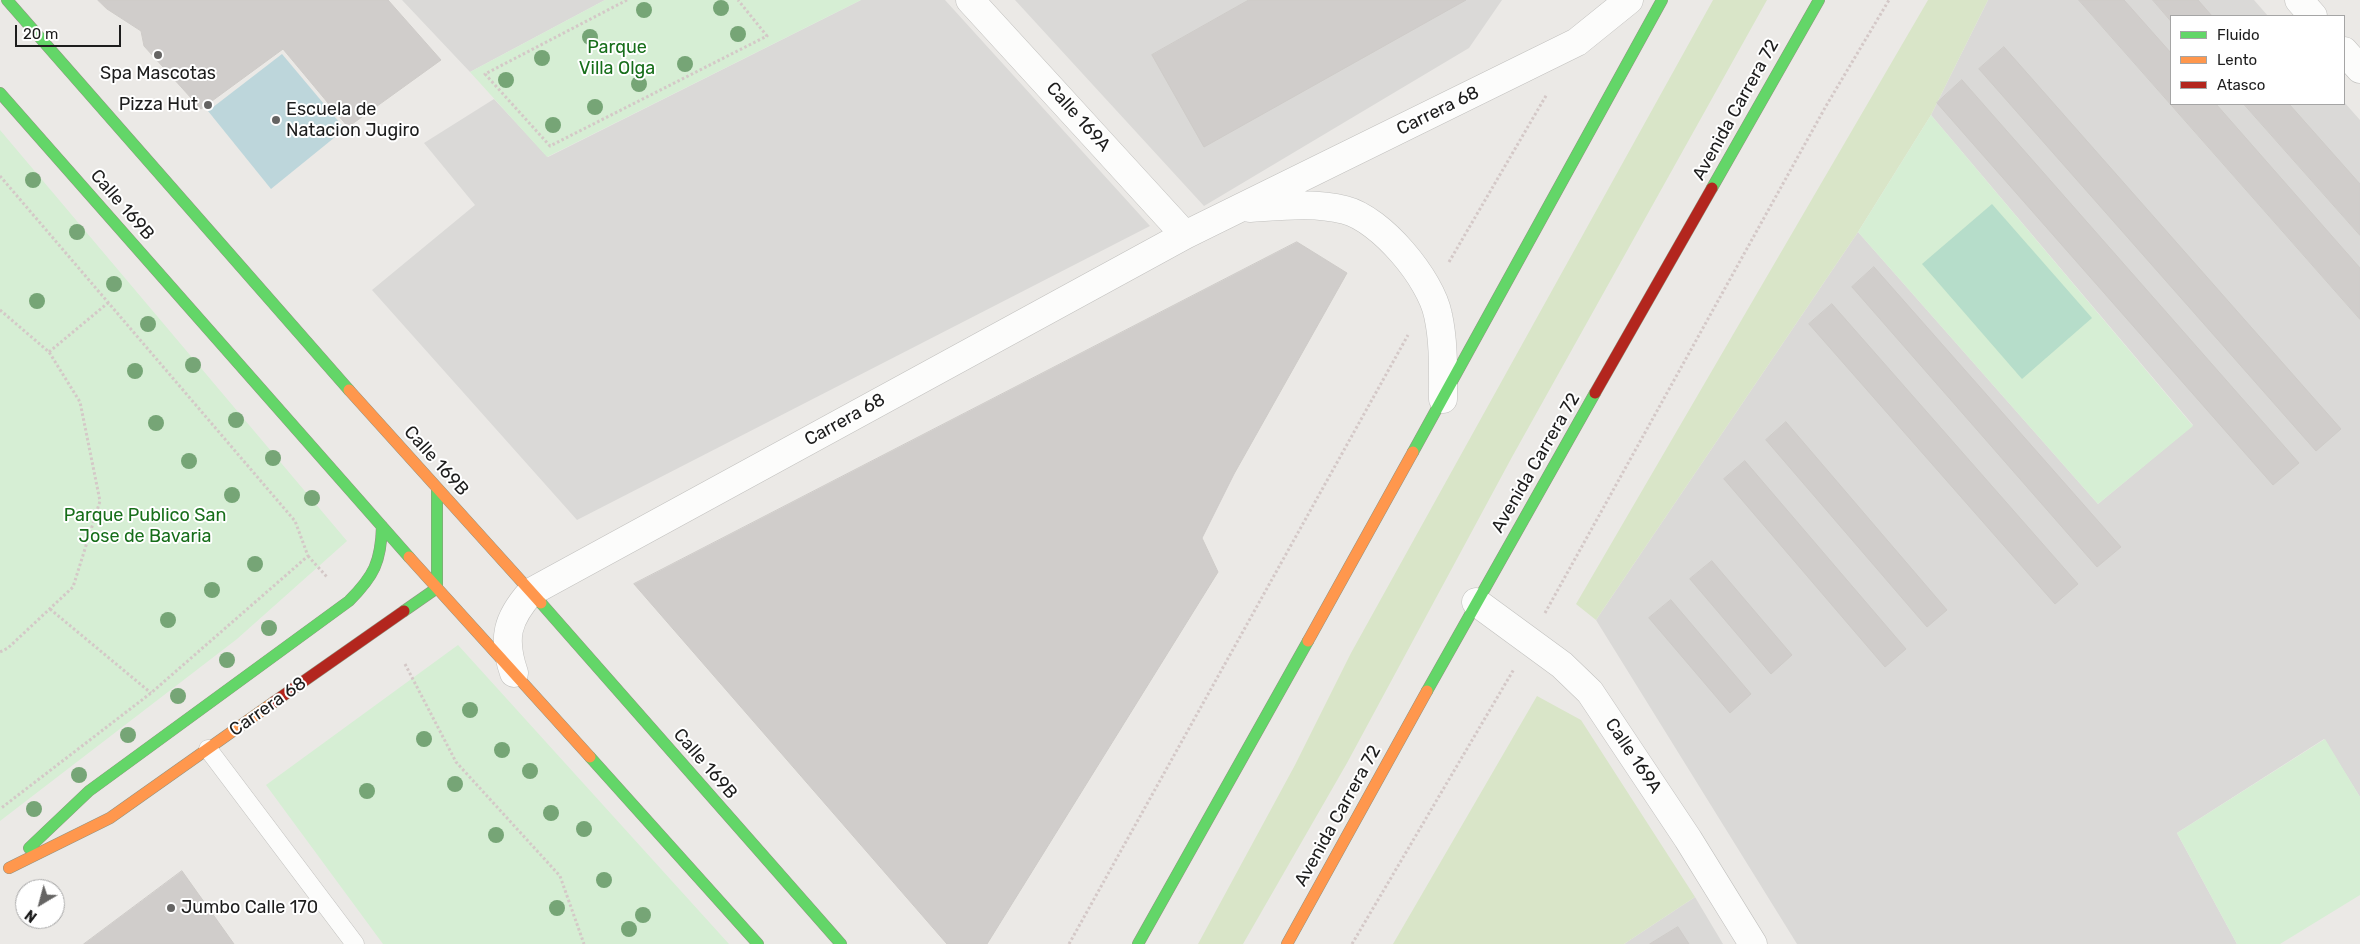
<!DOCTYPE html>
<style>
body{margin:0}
#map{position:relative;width:2360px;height:944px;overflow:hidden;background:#ebe9e6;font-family:Rubik,sans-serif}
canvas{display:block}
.legend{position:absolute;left:2170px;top:15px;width:175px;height:90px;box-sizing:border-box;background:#fff;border:1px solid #a5a5a5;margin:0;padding:6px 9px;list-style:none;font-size:15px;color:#1d1d1d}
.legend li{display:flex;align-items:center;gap:10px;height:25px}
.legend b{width:25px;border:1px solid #a5a5a5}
.north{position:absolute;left:15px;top:879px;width:50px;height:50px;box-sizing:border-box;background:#fff;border:1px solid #a5a5a5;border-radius:50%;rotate:217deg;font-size:14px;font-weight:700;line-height:20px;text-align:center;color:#1d1d1d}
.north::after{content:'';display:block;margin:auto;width:18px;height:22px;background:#656463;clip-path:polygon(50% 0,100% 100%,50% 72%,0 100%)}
.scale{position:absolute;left:15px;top:25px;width:106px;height:22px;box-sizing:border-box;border:2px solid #1d1d1d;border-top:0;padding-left:6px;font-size:15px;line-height:18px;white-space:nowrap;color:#1d1d1d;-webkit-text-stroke:4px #fff;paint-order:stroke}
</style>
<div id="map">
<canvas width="2360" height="944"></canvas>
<ul class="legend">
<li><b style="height:6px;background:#63d668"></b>Fluido</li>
<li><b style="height:6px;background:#ff974d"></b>Lento</li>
<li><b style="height:6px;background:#b3261e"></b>Atasco</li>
</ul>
<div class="north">N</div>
<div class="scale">20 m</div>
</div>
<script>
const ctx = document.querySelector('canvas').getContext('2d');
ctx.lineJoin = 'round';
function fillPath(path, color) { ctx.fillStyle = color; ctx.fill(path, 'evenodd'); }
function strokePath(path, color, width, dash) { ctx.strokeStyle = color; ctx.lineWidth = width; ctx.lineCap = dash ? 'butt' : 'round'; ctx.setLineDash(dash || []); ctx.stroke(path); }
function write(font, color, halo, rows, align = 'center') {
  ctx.font = font + ' Rubik,sans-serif'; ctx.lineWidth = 4; ctx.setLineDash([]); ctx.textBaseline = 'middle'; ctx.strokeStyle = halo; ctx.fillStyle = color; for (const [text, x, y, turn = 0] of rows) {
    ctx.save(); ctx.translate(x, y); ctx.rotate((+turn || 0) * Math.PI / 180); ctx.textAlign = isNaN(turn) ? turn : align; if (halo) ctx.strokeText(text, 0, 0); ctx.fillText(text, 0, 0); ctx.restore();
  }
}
fillPath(new Path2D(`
 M402,0H605L470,72Z
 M861,0H945L1150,226L577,520L372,290L475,205L424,143L494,99L548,157Z
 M1015,0H1502L1469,48L1204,206Z
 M1988,0H2254L2268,16H2171V104H2344V102L2360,120V797L2324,739L2177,833L2237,944H1797L1596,620L1858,232L2098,504L2193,425L1931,115Z
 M1695,897L1723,944H1624Z`), '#dad9d7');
fillPath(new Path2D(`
 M1713,0H1767L1512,457L1347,763L1243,944H1198L1295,765L1351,653Z
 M1928,0H1988L1931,115L1858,232L1596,620L1576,604Z
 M1537,696L1581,720L1695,897L1624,944H1393Z`), '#d9e5c8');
fillPath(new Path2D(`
 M605,0H861L547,157L470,72Z
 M1931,115L2193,426L2098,504L1858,232Z
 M0,130L347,541L237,639L0,821Z
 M458,645L729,944H383L266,785Z
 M2325,739L2360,797V895L2280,944H2237L2177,833Z`), '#d6eed4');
fillPath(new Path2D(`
 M1992,204L2092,318L2022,379L1922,264Z`), '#b6ddca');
fillPath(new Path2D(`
 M282,54L345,129L271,189L208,111Z`), '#bdd6db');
const building = new Path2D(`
 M98,0H388L441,60L348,127L283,49L201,109L144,46L141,31L107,9Z
 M1249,0H1466L1204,147L1152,55Z
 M2079,0H2124L2171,53V104H2216L2360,268V319Z
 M2153,0H2198L2212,16H2171V21Z
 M2004,47L2341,429L2316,451L1979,69Z
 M1962,80L2299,463L2273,485L1937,103Z
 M2244,104H2289L2360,184V235Z
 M1297,242L1347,273L1234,474L1202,538L1218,572L987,944H947L634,584Z
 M1874,267L2121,547L2097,567L1852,287Z
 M1832,304L2078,584L2055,604L1809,324Z
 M1786,422L1947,610L1927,627L1766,440Z
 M1745,461L1906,649L1885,667L1724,479Z
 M1712,561L1792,655L1771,674L1690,579Z
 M1671,600L1751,694L1730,713L1649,618Z
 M182,871L234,944H84Z
 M1678,927L1689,944H1650Z`);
fillPath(building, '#d0cdcb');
strokePath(building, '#cecbc8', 1);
const lane = new Path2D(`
 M208,749L355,944`);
const street = new Path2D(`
 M970,0L1185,235
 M2299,0L2313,16
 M2344,51L2360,69
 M1250,208C1282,206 1314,202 1345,210C1381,219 1431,279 1438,315C1444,342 1443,371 1443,399
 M1476,602L1562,665L1590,692L1688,839L1753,944
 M514,673C502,638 507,619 531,592L1185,235L1577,42L1629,0`);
const fast = new Path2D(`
 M7,0L349,390
 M0,93L409,557
 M1712,188L1819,0
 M1413,452L1662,0
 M541,603L841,944
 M404,611L437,588V490
 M1427,691L1595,393
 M590,757L758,944
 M29,848L89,791L349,601C374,576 381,562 382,526
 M1138,944L1308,641`);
const slow = new Path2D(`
 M349,390L541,603
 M409,557L590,757
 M1308,641L1413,452
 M9,868L110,818L274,702
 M1287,944L1427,691`);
const jam = new Path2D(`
 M1595,393L1712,188
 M274,702L404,611`);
strokePath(lane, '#c1c0be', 19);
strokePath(street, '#c1c0be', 29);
strokePath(fast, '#929280', 12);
strokePath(slow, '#929280', 12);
strokePath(jam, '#929280', 12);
strokePath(new Path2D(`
 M627,0L485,74L550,146L767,36L738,0
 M0,176L295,521L308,556L151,693L0,809
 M1449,262L1547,94
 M0,310L49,352L80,402L100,501L73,587L8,648L0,652
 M49,352L109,302
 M308,556L327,577
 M50,609L151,693
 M1545,613L1826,106L1889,0
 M405,664L456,762L560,876L584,944
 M1069,944L1408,335
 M1352,944L1514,669`), '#d4c8c7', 3, [2.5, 2.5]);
strokePath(lane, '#fcfcfb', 18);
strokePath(street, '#fcfcfb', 28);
strokePath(fast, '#63d668', 11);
strokePath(slow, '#ff974d', 11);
strokePath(jam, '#b3261e', 11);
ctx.fillStyle = '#76a576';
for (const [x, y] of [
 [721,8],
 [644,10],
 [738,34],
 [590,37],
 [542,58],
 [685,64],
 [506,80],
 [639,84],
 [595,107],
 [553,125],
 [33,180],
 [77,232],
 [114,284],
 [37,301],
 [148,324],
 [193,365],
 [135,371],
 [236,420],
 [156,423],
 [273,458],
 [189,461],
 [232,495],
 [312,498],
 [255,564],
 [212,590],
 [168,620],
 [269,628],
 [227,660],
 [178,696],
 [470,710],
 [128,735],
 [424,739],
 [502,750],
 [530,771],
 [79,775],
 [455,784],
 [367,791],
 [34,809],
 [551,813],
 [584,829],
 [496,835],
 [604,880],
 [557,908],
 [643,915],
 [629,929]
]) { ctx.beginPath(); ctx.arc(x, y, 8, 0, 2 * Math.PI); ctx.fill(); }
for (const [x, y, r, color] of [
 [158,55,5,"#656463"],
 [208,105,5,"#656463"],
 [276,120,5,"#656463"],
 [171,908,5,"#656463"]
]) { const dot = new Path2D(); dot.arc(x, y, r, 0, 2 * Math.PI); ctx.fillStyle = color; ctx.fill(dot); strokePath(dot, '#fff', 2); }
write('18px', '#176e1a', '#fff', [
 ["Parque",617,48],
 ["Villa Olga",617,69],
 ["Parque Publico San",145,516],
 ["Jose de Bavaria",145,537]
]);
write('18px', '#1d1d1d', '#fff', [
 ["Spa Mascotas",158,74,"center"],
 ["Pizza Hut",198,105,"right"],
 ["Escuela de",286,110],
 ["Natacion Jugiro",286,131],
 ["Jumbo Calle 170",181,908]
], 'left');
write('18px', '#1d1d1d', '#fff', [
 ["Avenida Carrera 72",1736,110,-61],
 ["Carrera 68",1438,111,-26],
 ["Calle 169A",1078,117,48],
 ["Calle 169B",122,205,49],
 ["Carrera 68",845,420,-29],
 ["Calle 169B",436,461,48],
 ["Avenida Carrera 72",1536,463,-60],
 ["Carrera 68",268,707,-35],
 ["Calle 169A",1633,756,56],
 ["Calle 169B",705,764,49],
 ["Avenida Carrera 72",1338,816,-61]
]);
</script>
